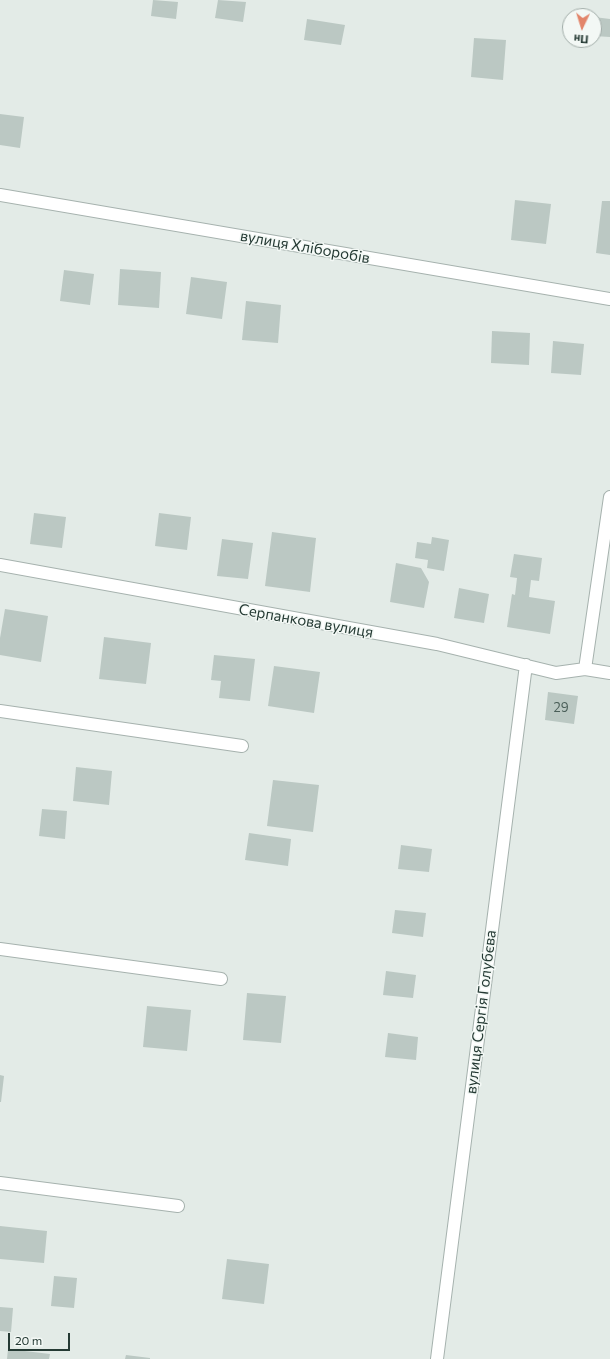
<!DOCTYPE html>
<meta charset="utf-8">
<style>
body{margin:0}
#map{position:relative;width:610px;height:1359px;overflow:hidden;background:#e3ebe7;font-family:Commissioner,sans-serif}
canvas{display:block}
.north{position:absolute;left:562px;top:8px;width:40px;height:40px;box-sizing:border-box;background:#f3f8f5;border:1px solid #a1aca8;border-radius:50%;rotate:184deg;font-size:11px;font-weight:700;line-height:16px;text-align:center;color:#253a34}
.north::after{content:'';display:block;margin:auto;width:14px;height:18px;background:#e2856a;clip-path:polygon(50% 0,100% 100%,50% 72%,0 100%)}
.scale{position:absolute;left:8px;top:1333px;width:62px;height:18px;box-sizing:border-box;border:2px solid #253a34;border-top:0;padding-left:5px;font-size:12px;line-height:14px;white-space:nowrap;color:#253a34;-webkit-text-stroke:3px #f3f8f5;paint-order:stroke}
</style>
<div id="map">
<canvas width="610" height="1359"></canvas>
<div class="north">Пн</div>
<div class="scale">20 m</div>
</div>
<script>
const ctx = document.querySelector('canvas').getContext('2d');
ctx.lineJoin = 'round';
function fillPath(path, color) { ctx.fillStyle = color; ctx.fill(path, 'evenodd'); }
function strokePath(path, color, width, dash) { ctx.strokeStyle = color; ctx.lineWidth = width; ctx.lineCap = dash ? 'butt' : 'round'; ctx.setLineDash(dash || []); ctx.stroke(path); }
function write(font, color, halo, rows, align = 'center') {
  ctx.font = font + ' Commissioner,sans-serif'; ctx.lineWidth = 3; ctx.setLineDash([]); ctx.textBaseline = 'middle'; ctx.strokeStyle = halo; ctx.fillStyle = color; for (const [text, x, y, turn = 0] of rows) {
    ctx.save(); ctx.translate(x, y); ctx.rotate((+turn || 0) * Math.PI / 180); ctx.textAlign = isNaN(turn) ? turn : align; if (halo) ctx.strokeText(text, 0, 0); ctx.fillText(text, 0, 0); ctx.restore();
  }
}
fillPath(new Path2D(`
 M153,0L178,2L176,19L151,16Z
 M218,0L246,2L243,22L215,18Z
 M594,17L610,19V37L594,36Z
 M307,19L345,25L341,45L304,40Z
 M474,38L506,40L503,80L471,77Z
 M0,114L24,117L20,148L0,145Z
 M515,200L551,204L546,244L511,240Z
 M602,201H610V255L596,253Z
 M120,269L161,272L159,308L118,305Z
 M64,270L94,274L90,305L60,301Z
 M191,277L227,282L222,319L186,314Z
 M246,301L281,305L278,343L242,340Z
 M492,331L530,333L529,365L491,363Z
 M553,341L584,344L581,375L551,373Z
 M34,513L66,517L62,548L30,544Z
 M159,513L191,517L187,550L155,546Z
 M272,532L316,538L310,592L265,586Z
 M432,537L449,540L444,571L427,568L428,560L415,558L417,542L431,544Z
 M222,539L253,543L248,579L217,576Z
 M514,554L542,558L539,581L531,580L529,597L555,601L550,634L507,627L512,594L515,595L517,578L510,577Z
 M396,563L421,568L429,582L424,608L390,602Z
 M459,588L489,594L484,623L454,618Z
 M5,609L48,616L41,662L0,655V638Z
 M104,637L151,643L146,684L99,679Z
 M214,655L255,659L250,701L219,698L221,681L211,680Z
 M274,666L320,672L314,713L268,706Z
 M548,692L578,696L574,724L545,720Z
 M76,767L112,771L109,805L73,801Z
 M273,780L319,785L313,832L267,826Z
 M42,809L67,811L65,839L39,836Z
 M249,833L291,839L288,866L245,860Z
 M401,845L432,849L429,872L398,869Z
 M395,910L426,913L423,937L392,933Z
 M386,971L416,975L413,998L383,995Z
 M247,993L286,996L281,1043L243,1040Z
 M147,1006L191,1010L187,1051L143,1047Z
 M388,1033L418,1037L416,1060L385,1057Z
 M0,1075L4,1076L1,1102H0Z
 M0,1226L47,1231L44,1263L0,1259Z
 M227,1259L269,1264L264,1304L222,1299Z
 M54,1276L77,1278L74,1308L51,1306Z
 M0,1307L13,1308L11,1332L0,1331Z
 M8,1349L50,1354L49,1359H7Z
 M126,1355L150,1358V1359H125Z`), '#bbc8c3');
const minor = new Path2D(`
 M0,195L610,299
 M0,565L437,644L556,673L585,669L610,673
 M585,669L610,497
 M0,711L242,746
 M0,949L221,979
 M0,1183L178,1206
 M437,1359L526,665`);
strokePath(minor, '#a6b2ae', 14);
strokePath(minor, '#fff', 12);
write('13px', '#4a5e58', null, [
 ["29",561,708]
]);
write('15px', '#253a34', '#f3f8f5', [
 ["вулиця Хліборобів",305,247,10],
 ["Серпанкова вулиця",306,621,10],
 ["вулиця Сергія Голубєва",481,1012,-83]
]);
</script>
